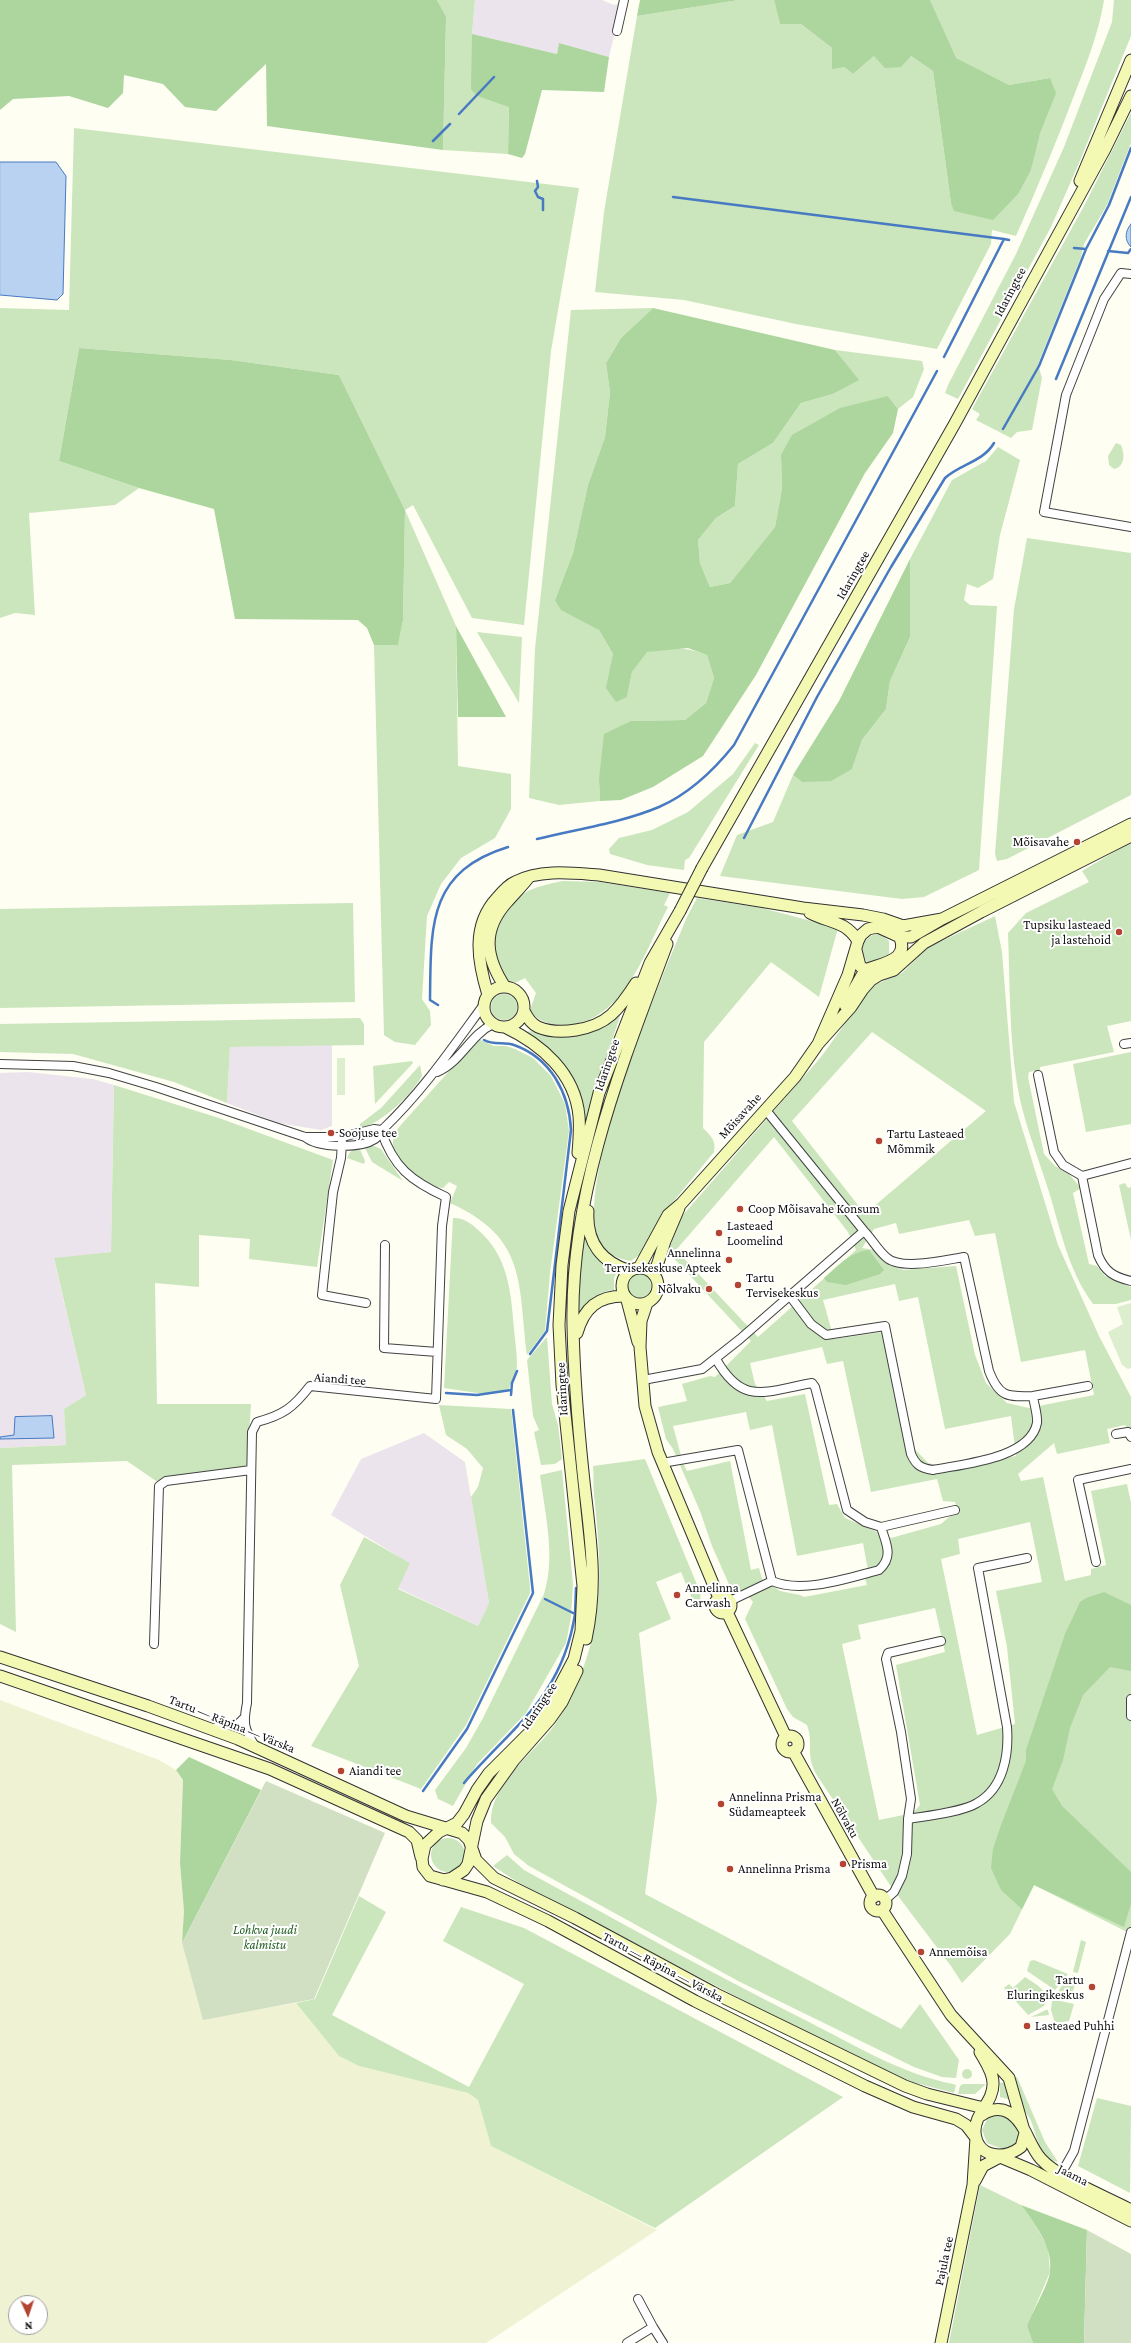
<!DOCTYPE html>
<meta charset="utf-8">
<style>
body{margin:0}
#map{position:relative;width:1131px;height:2343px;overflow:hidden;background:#fefef2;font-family:"Crimson Pro",serif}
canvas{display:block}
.north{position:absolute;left:8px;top:2295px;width:40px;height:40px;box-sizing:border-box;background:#fff;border:1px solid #9f9f9f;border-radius:50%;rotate:177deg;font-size:11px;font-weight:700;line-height:16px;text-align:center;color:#0f0f0f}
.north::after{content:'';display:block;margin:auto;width:14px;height:18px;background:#b44432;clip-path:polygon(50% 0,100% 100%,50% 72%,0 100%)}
</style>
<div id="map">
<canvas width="1131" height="2343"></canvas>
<div class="north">N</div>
</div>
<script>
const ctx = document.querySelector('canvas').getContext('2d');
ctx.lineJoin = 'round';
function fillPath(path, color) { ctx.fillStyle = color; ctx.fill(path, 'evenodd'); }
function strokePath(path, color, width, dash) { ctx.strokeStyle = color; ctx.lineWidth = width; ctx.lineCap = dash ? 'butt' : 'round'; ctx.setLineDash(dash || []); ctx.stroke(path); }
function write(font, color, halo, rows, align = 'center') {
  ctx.font = font + ' "Crimson Pro",serif'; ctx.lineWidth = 4; ctx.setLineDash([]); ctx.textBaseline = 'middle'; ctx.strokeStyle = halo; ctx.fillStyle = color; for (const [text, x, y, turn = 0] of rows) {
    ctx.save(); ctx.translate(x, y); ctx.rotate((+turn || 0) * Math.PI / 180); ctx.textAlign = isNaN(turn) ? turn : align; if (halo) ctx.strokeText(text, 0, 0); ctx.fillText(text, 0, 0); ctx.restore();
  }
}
fillPath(new Path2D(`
 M475,0H602L614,5L622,2L609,57L559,43L557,54L472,34Z
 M332,1045V1126L321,1130L278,1123L227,1103L230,1047Z
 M28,1072L93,1079L114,1085L111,1252L54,1259L86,1395L64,1409L66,1445L0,1448V1073Z
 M424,1433L465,1462L489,1603L478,1626L398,1588L409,1563L331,1515L361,1459Z`), '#ece4ec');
fillPath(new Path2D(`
 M0,1700L159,1760L176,1770L183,1780L180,1863L184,1911L182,1943L203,2019L296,2003L339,2056L359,2066L468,2093L478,2100L491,2146L657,2230L486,2343H0ZM16,2303H40V2327H16Z`), '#eff2d3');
fillPath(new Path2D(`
 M437,0H475L472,34L477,96L509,106L508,154L443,150L446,18Z
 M739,0H774L780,24H801L832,48L844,67L853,74L874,56H911L933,71L951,203L1031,170L1050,78L1009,85L955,58L930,0H1104C1099,32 1087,62 1075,93C1057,141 1037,188 1016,236L992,230L991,244L937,349L796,324L684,300L595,292L604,212L637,16Z
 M1114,0H1131V36L1079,163L1051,227L958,399L945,393L948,385L1016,254L1064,147L1112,22Z
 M1131,113V143L1107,205L1084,244L1081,257L1038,364L1042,378L1032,430L1017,432L1011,438L976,420L980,414L972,409L1084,206Z
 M74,128L579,188L551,351L524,625L472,618L413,505L405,510L456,626L458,766L511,774V809L495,838L461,858L441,884L427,916L422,999L430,1011L431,1025L415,1045L395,1042L384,1035L374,645L398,644L403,620L405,510L339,375L231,360L79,348L59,461L139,488L115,505L29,513L35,615L15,613L0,618V308L69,310Z
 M653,308L621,338L606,363L610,392L605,437L588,485L573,553L555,600L599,630L613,654L607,688L627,697L632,672L646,652C671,648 684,646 707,655L714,678L706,703L685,720L631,721L599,779L600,801L559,805L529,798L535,649L571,310Z
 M835,350L922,361L924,369L913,397L898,409L888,396L781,455L782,489L775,527L730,583L710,587L700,563L698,540L716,518L735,506L738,464L773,443L801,403L833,394L858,380Z
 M1116,443L1121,445C1125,454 1125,467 1114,469L1109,465L1108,456Z
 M998,447L1020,460L1000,535L993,579L978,588L967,584L964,600L970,605L997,606L979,870L924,897L902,899L720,876L737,835L773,822L793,775L802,782L852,769L862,740L886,709L890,681L910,637V559L952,480L986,461Z
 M1027,538L1131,553V795L1007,859L997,861L995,854L1014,609Z
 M477,632L522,637L519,703Z
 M755,743L759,745L689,858L685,860L684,870L647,865L610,854L609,849L619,838L652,830L688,812L733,774Z
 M1131,842V1021L1107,1026L1114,1052L1040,1067V1070L1029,1072L1028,1077L1044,1154L1055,1166L1069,1174L1081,1188L1073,1193L1089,1264L1097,1266L1105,1276L1131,1287V1300L1116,1304H1093C1068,1270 1061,1231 1049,1192C1038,1156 1023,1121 1017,1084C1009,1035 1010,983 1008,933L1026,913L1089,882L1082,871Z
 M563,881L600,882L670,893L664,905L668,907C645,951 623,1024 564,1025C550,1025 538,1022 530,1010L536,993L525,978L517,982H509C505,976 497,969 495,962C488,937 505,903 528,891C539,886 551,883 563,881Z
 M697,898L762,908L838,928L819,997L771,962L704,1042L703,1128C711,1136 716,1140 714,1152L659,1219L643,1252L631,1261C619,1259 608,1255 601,1244C568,1193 663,976 686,919Z
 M353,903L355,1002L0,1008V909Z
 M995,916L1002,952L1014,1102L1058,1245L1099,1336L1131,1397V1433L1125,1425L1107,1429L1110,1443L1057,1454L1054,1443L1018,1474L1021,1481L1043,1477L1065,1581L1091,1575V1569L1106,1565L1091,1491L1127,1484L1131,1503V1934L1034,1885L1010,1934L962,1983L951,1966L892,1888L816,1774C805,1752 814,1745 807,1725L793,1717L787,1709L745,1619L753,1602L744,1591H732L712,1546L700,1511L673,1449L666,1439L658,1407L687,1401L682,1384L710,1376L715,1377L751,1341L668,1252L682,1216L821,1057L872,986L902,973L927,948ZM872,1032L986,1111L865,1214L792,1121ZM774,1137L848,1232L856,1250L758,1337L676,1250ZM969,1220L975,1236L995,1233L1021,1362L1085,1350L1094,1395L1029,1408L1007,1403L986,1383L975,1355L956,1266L903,1270L890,1265L875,1250L862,1248L874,1229L896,1223L899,1234ZM895,1284L899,1301L918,1297L945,1429L1011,1416L1016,1456L949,1468L928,1463L908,1442L883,1332L834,1339L823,1300ZM822,1347L827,1364L843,1361L871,1492L937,1479L943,1501L955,1502L958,1509L941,1524L891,1538L845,1518L837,1504L829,1505L805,1394L767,1401L755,1384L750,1363ZM746,1412L750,1430L772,1425L797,1556L863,1543L869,1576L865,1578L867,1585L804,1597L800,1595L780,1591L762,1579L759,1568L751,1570L730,1461L687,1471L683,1463L673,1426ZM1030,1522L1042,1582L996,1591L1007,1647L1015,1724L977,1735L941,1559L960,1554L958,1539ZM935,1608L945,1652L896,1665L920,1805L913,1813L879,1820L842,1644L861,1639L858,1625Z
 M881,934L889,941V954L882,960L867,963L862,951C863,941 870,933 881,934Z
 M491 1007a13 13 0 1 1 26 0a13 13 0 1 1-26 0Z
 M621,1013L585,1122C580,1076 563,1054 524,1032L607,1024Z
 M360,1018L364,1024V1045L230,1047L227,1103L174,1082L73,1054L0,1052V1024Z
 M478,1039L494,1046H506L515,1049L533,1058L551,1076L565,1104L569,1131L550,1273L545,1331L527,1355C518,1282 527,1238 450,1203L457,1186L449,1182L443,1188L437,1187C418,1177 378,1154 399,1127Z
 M1131,1052V1124L1086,1132L1073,1064Z
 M412,1061L413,1063L375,1104L373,1066Z
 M420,1065L422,1076C408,1099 385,1119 360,1130V1124L381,1108Z
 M114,1085L219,1118L333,1160L317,1267L249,1259L250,1239L199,1235V1287L155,1283L157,1404H251L247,1466L156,1481L127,1461L12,1465L16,1632L0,1624V1448L66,1445L64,1409L86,1395L54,1258L111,1252Z
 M364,1146H374L381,1149L403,1181L372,1162Z
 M359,1147L365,1161L364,1164L347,1158L350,1152Z
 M1125,1183L1128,1188L1131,1187V1240L1119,1185Z
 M453,1218C462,1217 471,1223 477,1229C508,1255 511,1291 514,1329C515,1341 517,1354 517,1366C516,1373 511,1382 509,1389L484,1394L444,1388Z
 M583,1234L597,1257L618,1270L614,1278V1290C600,1291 586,1300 580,1313H577Z
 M625 1286a13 13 0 1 1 26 0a13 13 0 1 1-26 0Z
 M547,1337L552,1404L558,1425L562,1459L555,1464L541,1465L534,1432L539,1430L533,1416L527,1360Z
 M439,1405L511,1409L530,1587V1593L466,1725L421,1789L311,1746L359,1666L340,1585L364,1537L410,1563L398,1589L478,1626L489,1603L471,1497L478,1487L483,1468L467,1449L446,1435Z
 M645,1459L700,1592L701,1605L696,1608L681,1572L656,1582L671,1619L639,1633L657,1800L645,1894L901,2029L920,2004L959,2060L956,2078L942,2077L914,2067L740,1982L529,1866L514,1854L505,1837L491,1823C489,1784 536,1752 556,1723C562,1714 569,1702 574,1691C605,1622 602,1569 594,1495C593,1485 594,1476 593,1466Z
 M562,1470L573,1584L571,1617L566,1643L526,1713L477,1764L453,1806L438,1799L435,1790L466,1748L483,1718L544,1594C556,1557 545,1514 540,1475Z
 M431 1855a17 17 0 1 1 34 0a17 17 0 1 1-34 0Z
 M507,1855L524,1870C618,1921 711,1973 807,2021C853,2044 901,2074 953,2084L956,2085L954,2093L912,2082L879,2068L764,2011L519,1883L493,1866Z
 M359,1896L386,1912L332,2015L469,2087L524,1984L443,1941L461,1907L524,1928L843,2097L655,2228L491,2146L478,2100L468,2093L359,2066L339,2056L296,2003L315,1999Z
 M1081,1940L1086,1942L1078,1973L1073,1972Z
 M1034,1960L1068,1974L1055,1990L1027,1971L1030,1961Z
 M1073,1975L1077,1976L1071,1999L1057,1997L1060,1988Z
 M1025,1977C1035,1984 1053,1992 1044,2006L1028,2015L1004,1988L1009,1984L1013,1988Z
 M1056,2000L1074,2004L1069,2021L1055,2023L1051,2010L1052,2001Z
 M1046,2010H1048L1049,2015L1031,2017Z
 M962 2074a5 5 0 1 1 10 0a5 5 0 1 1-10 0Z
 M1017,2077L1045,2142L1058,2162C1039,2159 1037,2136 1031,2121C1029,2116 1025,2112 1023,2108C1019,2098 1018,2088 1013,2078Z
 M1006,2082L1011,2100L1000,2097V2083Z
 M963,2084H985V2085L975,2094H958L960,2086Z
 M1097,2098L1131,2106L1130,2193L1078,2166Z
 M995,2114C1012,2115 1023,2130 1016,2146L1002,2149L987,2143L982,2130L987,2119Z
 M980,2185L1021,2205L1035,2224L1048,2248L1050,2272L1027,2326L1033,2343H949Z`), '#cbe6bd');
fillPath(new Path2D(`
 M0,0H437L446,17L443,150L267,126L266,64L216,111L185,107L163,84L124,75L123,93L108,108L69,96L13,99L0,110Z
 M640,0H739L637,16Z
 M774,0H930L956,58L1009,85L1050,78L1056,93L1040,133L1031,170L1018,194L993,220L954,211L951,203L933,71L911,56L901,67L885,68L874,56L853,74L844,67L832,69V48L801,24H780Z
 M472,34L557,54L559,43L609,57L604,92L542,90L525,154L522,158L508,154L509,107L477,96L471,89Z
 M653,308L835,350L859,380L833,394L801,403L773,443L738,464L735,506L716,518L698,540L700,563L710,587L730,583L775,527L782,489L781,455L792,435L840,408L888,396L898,409L893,433L865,473L756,675L703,756L653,787L621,800L600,801L599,779L604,734L631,721L685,720L706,703L714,678L707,655L688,648L647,652L632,672L627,697L616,702L606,688L613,654L599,630L561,610L555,600L573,553L588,485L605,437L610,392L606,363L621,338Z
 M79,348L231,360L339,375L405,510L403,620L398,645H374L367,628L358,620L235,619L214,509L139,488L59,461Z
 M910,559V637L890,681L886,709L862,740L852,769L831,781L802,782L793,775L839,701Z
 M456,626L506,717H458Z
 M869,1250L884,1270L880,1274L846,1285L827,1282L824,1278C838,1266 850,1252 869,1250Z
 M1104,1592L1131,1605V1671L1110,1667L1083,1695L1070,1728L1063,1760L1052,1789L1062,1806L1131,1872V1904L1124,1927L1034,1885L1022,1909L1001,1890L991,1868L993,1849L1001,1825L1026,1761V1750L1065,1634L1080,1602L1086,1598Z
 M189,1757L261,1790L182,1943L184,1911L180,1863L183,1780L176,1770Z
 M1021,2205L1087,2230L1084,2343H1033L1027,2326C1033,2310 1048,2286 1050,2272C1053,2246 1035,2224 1021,2205Z`), '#add59e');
fillPath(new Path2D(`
 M266,1781L385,1833L314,1999L203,2020L182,1943Z
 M1087,2230L1131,2254V2343H1084Z`), '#d1dfc3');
fillPath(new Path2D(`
 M337,1058H345V1095H337Z
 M1131,1303V1368L1128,1369L1122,1365L1108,1332L1123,1324L1117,1307Z`), '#ddeece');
const water = new Path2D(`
 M0,162H56L66,176L63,294L57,300L0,295Z
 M1131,224V247C1124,240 1125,231 1131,224Z
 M52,1416L54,1438L0,1439V1437L14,1435L15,1417Z`);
fillPath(water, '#bad2f1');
strokePath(water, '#477ac2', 1);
strokePath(new Path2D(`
 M459,114L494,77
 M433,141L450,124
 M537,181L538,187L535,191L538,197L543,199V210
 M673,197L1004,239
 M1074,248L1086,249
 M1108,251L1128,253L1131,249
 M944,357L1004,239L1009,240
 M1056,379L1131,197
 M1003,429L1039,366L1086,249L1109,205L1131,148
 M744,838L817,697L891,567L945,478C960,464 983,462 994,443
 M537,839C577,829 621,823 659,807C689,794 714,770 734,745L937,371
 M438,1005L430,1000C431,927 427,872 508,847
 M484,1040C494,1046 504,1041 514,1045C551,1058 569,1093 571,1130L547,1331L530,1354
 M446,1393L477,1395L511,1390
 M511,1395L512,1383L517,1371
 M575,1614L576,1588
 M464,1783C514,1725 562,1697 575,1614L545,1599
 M423,1791L467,1729L533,1593L513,1410`), '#477ac2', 2.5);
const street = new Path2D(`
 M617,31L624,0
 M1131,274L1121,273L1104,299L1066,395L1044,512L1131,527
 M1124,1044L1131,1043
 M0,1064L73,1066L109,1073L156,1087L305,1137H342L374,1129L381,1130
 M437,1072C460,1063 470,1035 493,1024
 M1038,1075L1054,1152L1063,1165L1082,1176
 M305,1137C318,1148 360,1149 375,1139C378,1137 380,1132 383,1129C423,1091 452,1048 485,1003
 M342,1142L341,1158L333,1192L322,1295L366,1303
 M1131,1163L1082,1176L1098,1255C1105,1272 1114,1277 1131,1281
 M385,1245L384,1348L437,1352
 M790,1296L811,1324L826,1335L885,1326L911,1454C916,1465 920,1468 933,1470C962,1464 1030,1459 1037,1423C1038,1416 1034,1404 1033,1396C1007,1397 999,1397 989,1371L964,1257C945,1260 900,1271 886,1257C877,1249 872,1239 864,1231
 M716,1359C743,1407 766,1391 812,1383L815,1387L847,1510L865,1522L881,1527
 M643,1380L702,1369L740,1339L864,1231L765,1109
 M1033,1396L1088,1386
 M1116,1434L1128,1432L1131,1437
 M662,1463L738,1450L772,1581C802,1594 848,1578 879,1570C894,1557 886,1543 881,1527L955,1510
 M1096,1562L1078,1480L1131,1469
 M730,1601L772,1581
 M154,1644L159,1486L166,1481L251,1470
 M1131,1699V1716
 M212,1728L238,1724L243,1719
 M255,1746C244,1729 243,1723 247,1703L252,1432L257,1422C283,1415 293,1408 310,1386L436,1399L442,1226L446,1197C411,1181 393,1167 381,1130
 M908,1819C926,1816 963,1812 977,1803C1004,1788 1009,1754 1007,1727L978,1568L1027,1558
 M886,1899L894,1892L902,1876L907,1854L908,1819L911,1799L901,1732L886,1659L888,1653L941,1641
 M1061,2174L1074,2151L1131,1932
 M653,2327L663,2343
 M627,2343L653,2327L638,2299`);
const secondary = new Path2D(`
 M1080,181L1131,60
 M702,868L954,425L1105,149L1131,96
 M680,911L650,963L599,1093L569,1211L562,1265L559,1325L562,1385L583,1586L581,1631L574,1659L546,1712L529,1733L489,1773L477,1790L464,1814L457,1823L439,1832L425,1845L422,1859L423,1867L430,1876L487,1892L548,1921L695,2001L865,2086L913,2107L956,2119L966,2125L976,2138
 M810,913C829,923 845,920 858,941
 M856,950L860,966L871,974L879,975L894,970L924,943L981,912L1131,836
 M505,987C486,958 481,931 507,902C514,894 522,886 529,877
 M484 1007a20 20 0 1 1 40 0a20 20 0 1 1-40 0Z
 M488,995C478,962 471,926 497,898C502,892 508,885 515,882C540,869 572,873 599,875L803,908L863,915L883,919L903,926L942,919
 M845,1005L865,970C881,963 914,961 897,932
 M524,1011C527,1017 531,1024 538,1027C559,1036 594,1030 611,1015C621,1006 629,994 636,983
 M505,1027C541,1044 575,1073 579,1116C580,1128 579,1141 578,1153
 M818,1044L848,975L858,941L861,935L868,929L878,927L900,937H911L942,919L1131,824
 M588,1211C586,1242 601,1262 630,1271
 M622 1286a18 18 0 1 1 36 0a18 18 0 1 1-36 0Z
 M639,1268L668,1215L681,1204L795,1077L818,1044L851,1007L863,989L871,980L879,975
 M654,1275L665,1241L679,1208
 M627,1300L638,1342
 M647,1303L641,1321L640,1347L645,1406L658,1452L719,1598
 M577,1333C584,1308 598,1296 624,1296
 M715 1605a8 8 0 1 1 16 0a8 8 0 1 1-16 0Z
 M727,1612L786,1737
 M586,1639C599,1579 589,1531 583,1472C578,1424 574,1375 573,1326C570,1192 621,1067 667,944
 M0,1657L148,1706L238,1739L406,1816L462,1833L469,1840L476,1860L494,1878L575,1918L716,1994L905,2086L927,2094L992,2110
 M0,1676L270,1769L409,1832L417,1840L421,1857
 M782 1744a8 8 0 1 1 16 0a8 8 0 1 1-16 0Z
 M793,1751L874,1897
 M443,1880L452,1878L464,1870L468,1864L477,1821L486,1799L514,1760L550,1719L562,1702L577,1671
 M870 1903a8 8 0 1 1 16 0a8 8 0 1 1-16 0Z
 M882,1910L951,2015L1009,2078L1023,2127
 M980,2052C985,2061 993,2072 993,2083C994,2102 974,2114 975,2132C977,2158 1004,2160 1021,2147L1025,2133
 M980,2116C988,2110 999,2107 1008,2112C1026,2122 1028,2145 1041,2159C1058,2178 1107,2197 1131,2210
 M1000,2157L1031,2170L1131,2221
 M975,2181L983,2166L1000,2157
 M941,2343L973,2185L976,2138`);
strokePath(street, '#424242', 10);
strokePath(secondary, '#313131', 13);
strokePath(street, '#fff', 8);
strokePath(secondary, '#f3f8b2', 11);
const secondaryBridge = new Path2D(`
 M680,911L702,868`);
strokePath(secondaryBridge, '#313131', 13, []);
strokePath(secondaryBridge, '#f3f8b2', 11);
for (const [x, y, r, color] of [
 [1077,842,4,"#b44432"],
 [1119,932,4,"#b44432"],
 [331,1133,4,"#b44432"],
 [879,1141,4,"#b44432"],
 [740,1209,4,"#b44432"],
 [719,1233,4,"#b44432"],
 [729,1260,4,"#b44432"],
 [738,1285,4,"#b44432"],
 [709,1289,4,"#b44432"],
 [677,1595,4,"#b44432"],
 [341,1771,4,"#b44432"],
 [721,1804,4,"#b44432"],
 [843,1864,4,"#b44432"],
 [730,1869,4,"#b44432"],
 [921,1952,4,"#b44432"],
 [1092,1987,4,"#b44432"],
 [1027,2026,4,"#b44432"]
]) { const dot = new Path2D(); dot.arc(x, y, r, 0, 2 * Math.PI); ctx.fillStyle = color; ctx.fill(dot); strokePath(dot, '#fff', 1.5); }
write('13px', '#0f0f0f', '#fff', [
 ["Idaringtee",1010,292,-62],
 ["Idaringtee",853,575,-60],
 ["Idaringtee",607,1065,-71],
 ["Mõisavahe",740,1116,-48],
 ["Aiandi tee",340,1379,4],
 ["Idaringtee",562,1389,-93],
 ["Idaringtee",539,1706,-56],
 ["Tartu — Räpina — Värska",232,1724,22],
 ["Nõlvaku",845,1818,61],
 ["Tartu — Räpina — Värska",663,1967,28],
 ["Jaama",1073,2175,27],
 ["Pajula tee",944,2261,-78]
]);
write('13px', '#0f0f0f', '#fff', [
 ["Mõisavahe",1069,842,"right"],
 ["Tupsiku lasteaed",1111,925,"right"],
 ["ja lastehoid",1111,940,"right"],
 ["Soojuse tee",339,1133],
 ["Tartu Lasteaed",887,1134],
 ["Mõmmik",887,1149],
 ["Coop Mõisavahe Konsum",748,1209],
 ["Lasteaed",727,1226],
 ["Loomelind",727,1241],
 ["Annelinna",721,1253,"right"],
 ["Tervisekeskuse Apteek",721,1268,"right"],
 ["Tartu",746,1278],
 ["Tervisekeskus",746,1293],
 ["Nõlvaku",701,1289,"right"],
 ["Annelinna",685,1588],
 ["Carwash",685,1603],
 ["Aiandi tee",349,1771],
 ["Annelinna Prisma",729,1797],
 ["Südameapteek",729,1812],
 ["Prisma",851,1864],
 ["Annelinna Prisma",738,1869],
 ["Annemõisa",929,1952],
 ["Tartu",1084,1980,"right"],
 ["Eluringikeskus",1084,1995,"right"],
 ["Lasteaed Puhhi",1035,2026]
], 'left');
write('italic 13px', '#256224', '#fff', [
 ["Lohkva juudi",265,1930],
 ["kalmistu",265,1945]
]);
</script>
